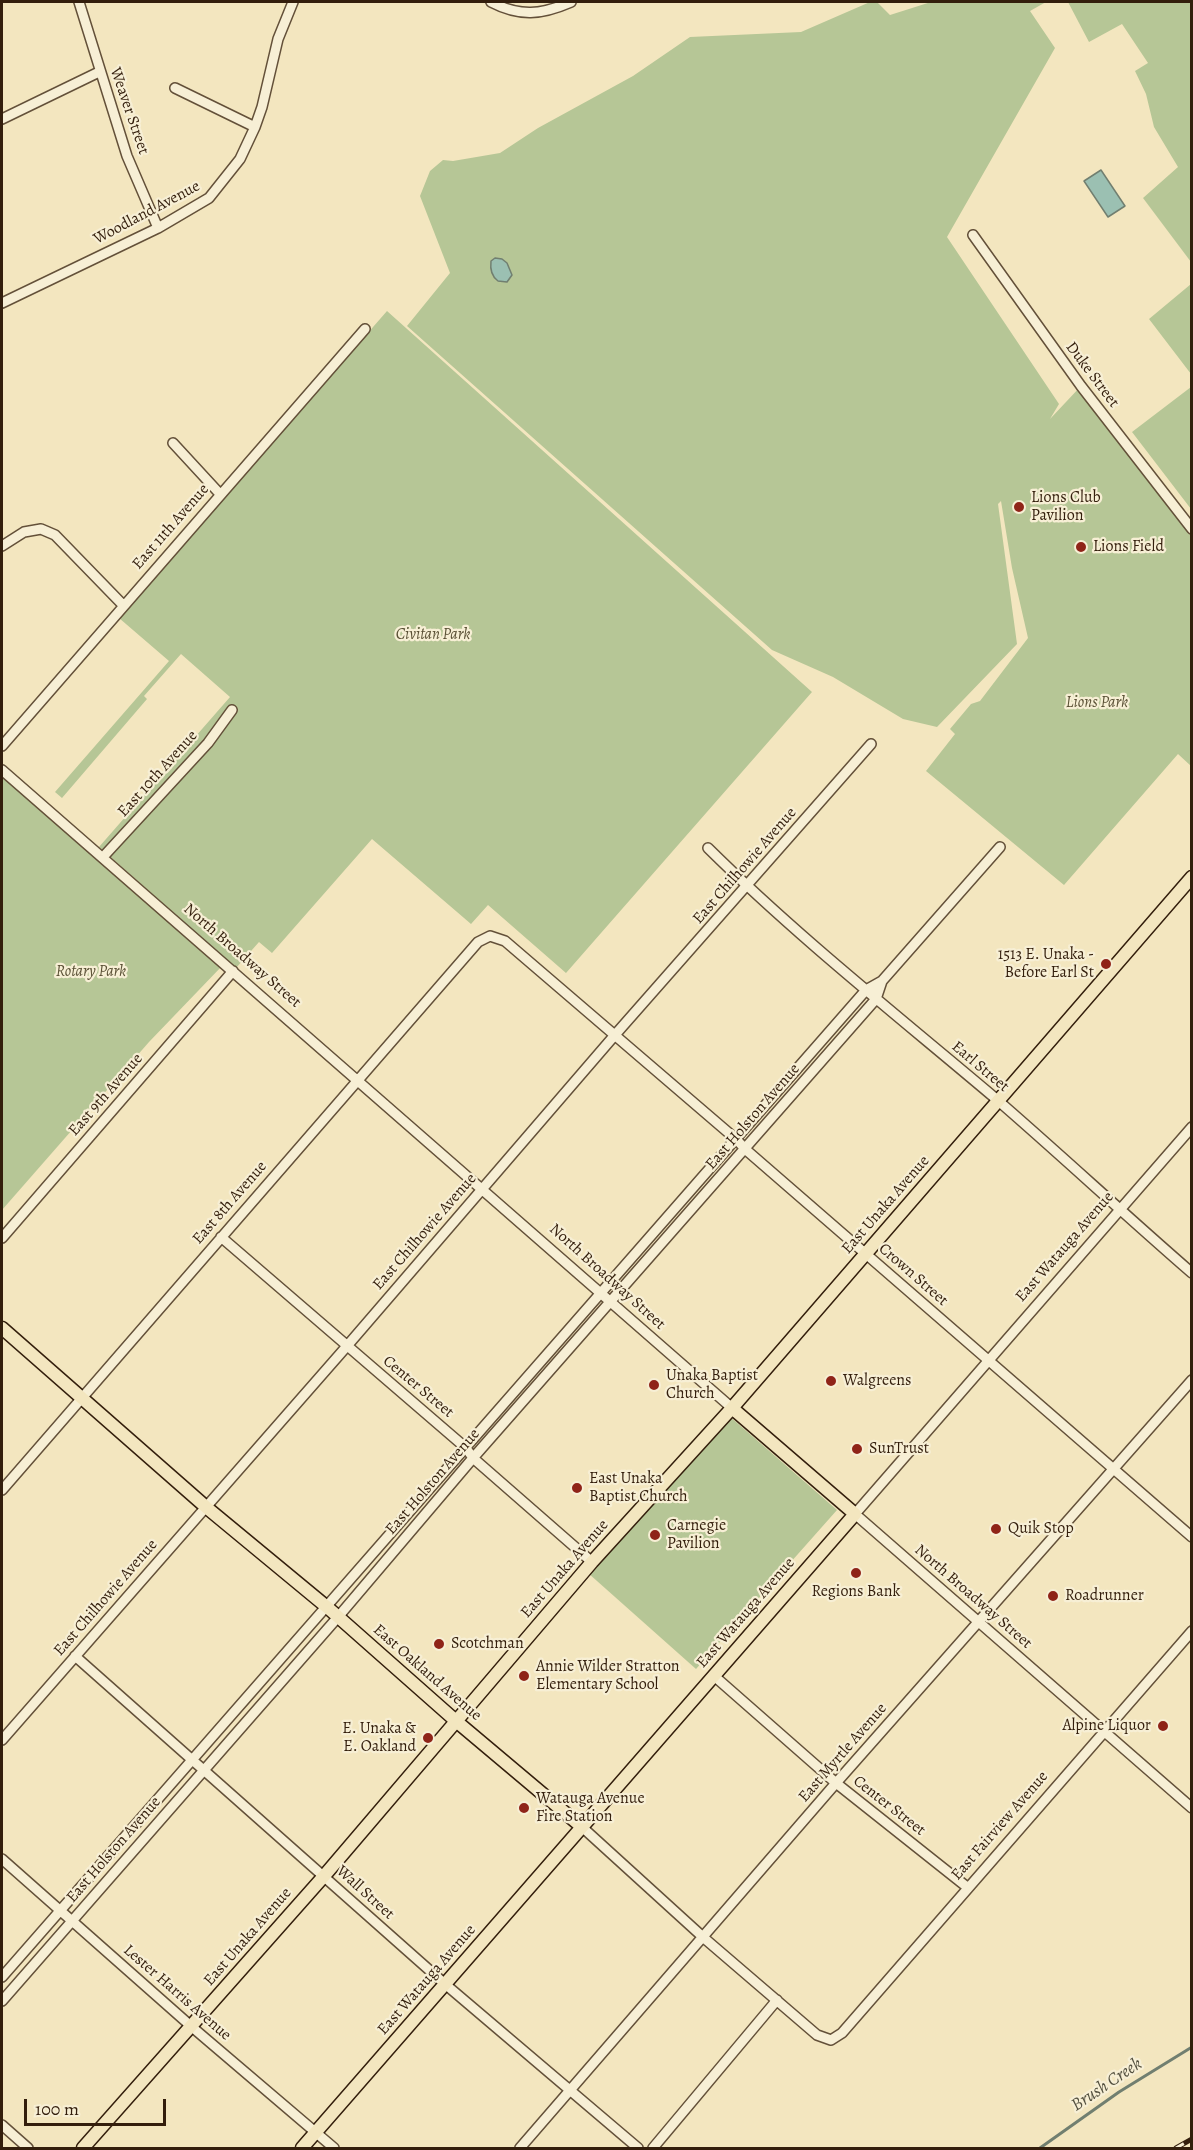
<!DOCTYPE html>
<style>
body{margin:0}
#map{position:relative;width:1193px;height:2150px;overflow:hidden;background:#f3e6bf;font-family:Alegreya,serif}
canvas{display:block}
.frame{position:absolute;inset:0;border:3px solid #331e0c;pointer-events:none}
.scale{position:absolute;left:24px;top:2099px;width:142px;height:27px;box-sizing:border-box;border:3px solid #331e0c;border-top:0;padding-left:8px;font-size:18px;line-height:21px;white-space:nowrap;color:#331e0c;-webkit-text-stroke:4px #f7efd5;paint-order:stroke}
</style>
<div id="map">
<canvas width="1193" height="2150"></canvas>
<div class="frame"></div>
<div class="scale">100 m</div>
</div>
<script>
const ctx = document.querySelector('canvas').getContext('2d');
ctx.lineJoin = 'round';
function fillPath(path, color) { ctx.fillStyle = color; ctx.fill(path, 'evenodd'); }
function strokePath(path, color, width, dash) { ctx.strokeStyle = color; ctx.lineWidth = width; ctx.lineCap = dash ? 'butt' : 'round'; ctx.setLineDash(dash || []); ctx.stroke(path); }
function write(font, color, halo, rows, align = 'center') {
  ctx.font = font + ' Alegreya,serif'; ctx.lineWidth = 4.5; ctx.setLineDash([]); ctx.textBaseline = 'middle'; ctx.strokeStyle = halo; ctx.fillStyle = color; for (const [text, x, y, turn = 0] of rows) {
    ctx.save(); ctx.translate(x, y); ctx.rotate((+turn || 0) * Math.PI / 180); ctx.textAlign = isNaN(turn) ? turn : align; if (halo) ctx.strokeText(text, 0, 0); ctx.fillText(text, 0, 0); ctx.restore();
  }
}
fillPath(new Path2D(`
 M870,2H877L890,15L931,2H1046L1030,11L1055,48L947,237L1059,404L1050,419L1081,386L1191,535V766L1178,754L1064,885L926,771L955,734L950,729L971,704L980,701L1028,638L1012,568L1001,501L998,504L1017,644L937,727L903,719L833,677L772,650L407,326L450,273L420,196L430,171L443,160L453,161L500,153L538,128L633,76L690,37L801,32Z
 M1068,2H1191V262L1143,198L1178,167L1154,127L1146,94L1135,71L1148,63L1122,24L1089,42Z
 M1191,284V374L1149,319Z
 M387,311L812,692L566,973L488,905L471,924L372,839L272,953L259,942L236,968L99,847L230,697L181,654L144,696L147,699L62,798L55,792L169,661L119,618Z
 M1191,387V509L1132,432Z
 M2,775L222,966L149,1042L2,1210Z
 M728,1415L837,1510L696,1669L588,1573Z`), '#b6c696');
const water = new Path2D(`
 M1101,170L1125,206L1108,217L1084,181Z
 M495,258L502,259L507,263L512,275L507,282L498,281C491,276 490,269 491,261Z`);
fillPath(water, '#9bc0b2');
strokePath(water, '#717f70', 1.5);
strokePath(new Path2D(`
 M1040,2148L1119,2092L1192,2047`), '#717f70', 3);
const minor = new Path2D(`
 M79,2L127,156L158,228
 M491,2C520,17 541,15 571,2
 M175,88L255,127
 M2,119L99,72
 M973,235L1081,386L1192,529
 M2,303L158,228L209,198L240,159L255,127L262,107L278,39L293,2
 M173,443L220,494
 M2,546L24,532L41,529L55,535L123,605
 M2,746L365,329
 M2,770L732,1408
 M708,848C798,937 898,1016 995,1098C1061,1155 1125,1215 1192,1273
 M103,857L208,743L232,710
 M1192,1127L855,1514L1192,1808
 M221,1237L466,1448L473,1458L592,1562
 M2,1238L233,971
 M2,1490L478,942L490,936L505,941L737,1140L745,1149L1192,1537
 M75,1656L445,1984L638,2148
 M713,1675L836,1783L967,1887
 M2,1740L347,1346L614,1036L871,744
 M582,1827L704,1938L817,2035L831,2040L842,2033L1192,1631
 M2,1859L192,2027L334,2148
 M2,1977L866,990L882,981L1000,847
 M2,2001L338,1617L473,1458L876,999L882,981
 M2,2125L28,2148
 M520,2148L836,1783L1192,1380
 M653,2148L777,2000`);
const major = new Path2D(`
 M2,1328L206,1507L327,1607L456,1721L582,1827
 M83,2148L324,1876L592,1562L732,1408L1192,877
 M302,2148L855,1514L732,1408`);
strokePath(minor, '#635039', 12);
strokePath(major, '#331e0c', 15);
strokePath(minor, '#f7efd5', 9);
strokePath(major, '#f3e6bf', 12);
const rail = new Path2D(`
 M1176,2148L1192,2139`);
strokePath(rail, '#331e0c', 5);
strokePath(rail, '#f7efd5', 3, [9]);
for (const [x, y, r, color] of [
 [1019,507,6,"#8f2418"],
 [1081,547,6,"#8f2418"],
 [1106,964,6,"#8f2418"],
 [831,1381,6,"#8f2418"],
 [654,1385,6,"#8f2418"],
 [857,1449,6,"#8f2418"],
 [577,1488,6,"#8f2418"],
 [996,1529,6,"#8f2418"],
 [655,1535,6,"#8f2418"],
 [856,1573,6,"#8f2418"],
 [1053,1596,6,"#8f2418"],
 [439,1644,6,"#8f2418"],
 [524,1676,6,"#8f2418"],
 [1163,1726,6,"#8f2418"],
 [428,1738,6,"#8f2418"],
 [524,1808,6,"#8f2418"]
]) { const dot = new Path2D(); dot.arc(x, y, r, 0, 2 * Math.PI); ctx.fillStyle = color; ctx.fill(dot); strokePath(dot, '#f7efd5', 2); }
write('16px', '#331e0c', '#f7efd5', [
 ["Weaver Street",129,111,71],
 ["Woodland Avenue",147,213,-28],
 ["Duke Street",1092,375,53],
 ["East 11th Avenue",171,527,-49],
 ["East 10th Avenue",158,774,-48],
 ["East Chilhowie Avenue",745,866,-49],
 ["North Broadway Street",242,956,41],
 ["Earl Street",980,1067,40],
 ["East 9th Avenue",106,1095,-49],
 ["East Holston Avenue",753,1117,-49],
 ["East 8th Avenue",230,1203,-49],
 ["East Unaka Avenue",886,1205,-49],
 ["East Chilhowie Avenue",425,1232,-49],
 ["East Watauga Avenue",1065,1247,-49],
 ["Crown Street",913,1275,41],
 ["North Broadway Street",607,1277,42],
 ["Center Street",418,1387,40],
 ["East Holston Avenue",433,1482,-49],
 ["East Unaka Avenue",565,1569,-49],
 ["North Broadway Street",973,1597,41],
 ["East Chilhowie Avenue",106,1598,-49],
 ["East Watauga Avenue",746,1613,-49],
 ["East Oakland Avenue",427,1673,41],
 ["East Myrtle Avenue",843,1753,-49],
 ["Center Street",889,1806,38],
 ["East Fairview Avenue",1000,1826,-49],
 ["East Holston Avenue",114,1850,-49],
 ["Wall Street",365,1893,42],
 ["East Unaka Avenue",248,1937,-49],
 ["East Watauga Avenue",427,1980,-49],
 ["Lester Harris Avenue",177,1993,41]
]);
write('16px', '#331e0c', '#f7efd5', [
 ["Lions Club",1031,498],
 ["Pavilion",1031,516],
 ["Lions Field",1093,547],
 ["1513 E. Unaka -",1094,955,"right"],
 ["Before Earl St",1094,973,"right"],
 ["Unaka Baptist",666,1376],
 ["Church",666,1394],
 ["Walgreens",843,1381],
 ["SunTrust",869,1449],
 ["East Unaka",589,1479],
 ["Baptist Church",589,1497],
 ["Carnegie",667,1526],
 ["Pavilion",667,1544],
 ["Quik Stop",1008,1529],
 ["Regions Bank",856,1592,"center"],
 ["Roadrunner",1065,1596],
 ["Scotchman",451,1644],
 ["Annie Wilder Stratton",536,1667],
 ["Elementary School",536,1685],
 ["Alpine Liquor",1151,1726,"right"],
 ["E. Unaka &",416,1729,"right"],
 ["E. Oakland",416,1747,"right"],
 ["Watauga Avenue",536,1799],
 ["Fire Station",536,1817]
], 'left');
write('italic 16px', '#5a5035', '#f7efd5', [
 ["Civitan Park",433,635],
 ["Lions Park",1097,703],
 ["Rotary Park",91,972]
]);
write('italic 18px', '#524f3e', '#f7efd5', [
 ["Brush Creek",1107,2085,-34]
]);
</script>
